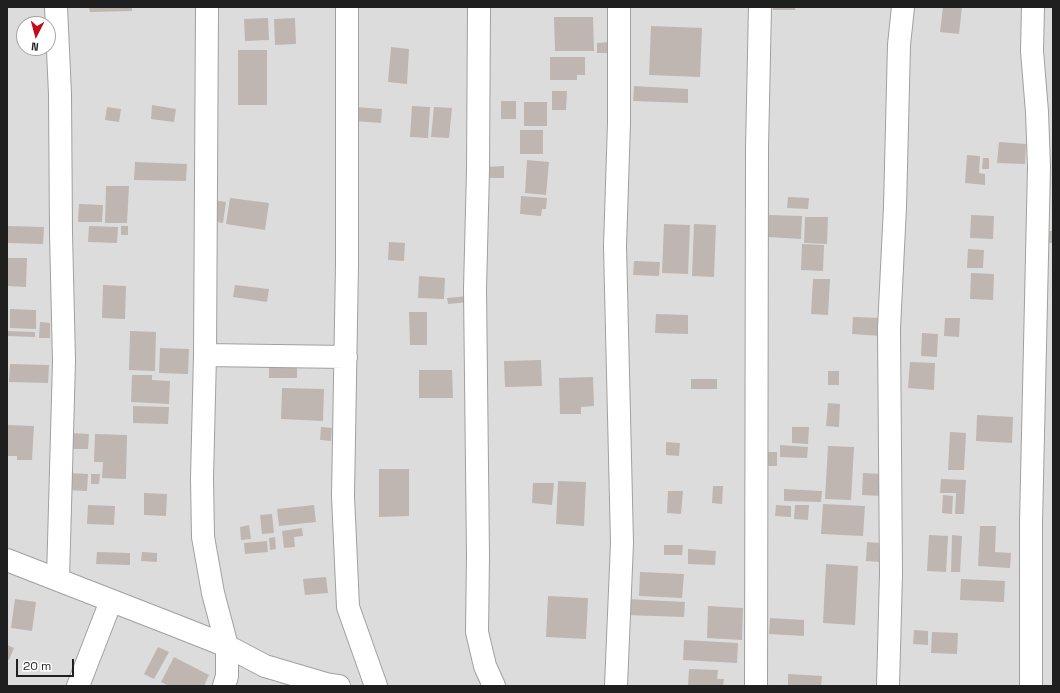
<!DOCTYPE html>
<style>
body{margin:0}
#map{position:relative;width:1060px;height:693px;overflow:hidden;background:#efebe5;font-family:"Space Grotesk",sans-serif}
canvas{display:block}
.frame{position:absolute;inset:0;border:8px solid #1f1f1f;pointer-events:none}
.north{position:absolute;left:16px;top:16px;width:40px;height:40px;box-sizing:border-box;background:#fff;border:1px solid #a5a5a5;border-radius:50%;rotate:186deg;font-size:11px;font-weight:700;line-height:16px;text-align:center;color:#1f1f1f}
.north::after{content:'';display:block;margin:auto;width:14px;height:18px;background:#c30b1b;clip-path:polygon(50% 0,100% 100%,50% 72%,0 100%)}
.scale{position:absolute;left:16px;top:659px;width:58px;height:18px;box-sizing:border-box;border:2px solid #1f1f1f;border-top:0;padding-left:5px;font-size:12px;line-height:14px;white-space:nowrap;color:#1f1f1f;-webkit-text-stroke:3px #fff;paint-order:stroke}
</style>
<div id="map">
<canvas width="1060" height="693"></canvas>
<div class="frame"></div>
<div class="north">N</div>
<div class="scale">20 m</div>
</div>
<script>
const ctx = document.querySelector('canvas').getContext('2d');
ctx.lineJoin = 'round';
function fillPath(path, color) { ctx.fillStyle = color; ctx.fill(path, 'evenodd'); }
function strokePath(path, color, width, dash) { ctx.strokeStyle = color; ctx.lineWidth = width; ctx.lineCap = dash ? 'butt' : 'round'; ctx.setLineDash(dash || []); ctx.stroke(path); }
fillPath(new Path2D(`
 M7,7H1053V686H7ZM24,24H48V48H24Z`), '#dddcdc');
fillPath(new Path2D(`
 M89,7H132V11L90,12Z
 M773,7H795V10H773Z
 M943,7H962L959,34L940,32Z
 M554,17H593L594,51H555Z
 M268,18L269,40L245,41L244,19Z
 M295,18L296,44L275,45L274,19Z
 M651,26L702,28L700,77L649,75Z
 M610,42V53H597V43Z
 M391,47L409,49L407,84L388,82Z
 M238,50H267V105H238Z
 M550,57H585V75H577V80H550Z
 M634,86L688,89V103L633,101Z
 M552,91H567L566,110H552Z
 M501,101H516V119H501Z
 M524,102H547V126H524Z
 M152,105L176,109L174,122L151,119Z
 M412,106L430,107L428,138L410,137Z
 M107,107L121,109L119,122L105,120Z
 M355,107L382,109L381,123L354,121Z
 M434,107L452,108L449,138L431,137Z
 M520,130H543V154H520Z
 M999,142L1026,144L1025,164L997,163Z
 M967,155L980,156L979,173L985,174V185L965,183Z
 M983,158H989V169H982Z
 M527,160L549,162L546,195L525,193Z
 M135,162L187,164L186,181L134,180Z
 M504,166V178H487L486,167Z
 M106,186H129L127,223H105Z
 M521,196L547,198L546,209H542L541,216L520,214Z
 M788,197L809,198L808,209L787,208Z
 M230,198L269,203L265,230L226,224Z
 M213,200L226,202L223,223L211,221Z
 M79,204L103,205L102,222H78Z
 M769,215L802,216L801,239L768,237Z
 M971,215L994,216L993,239L970,238Z
 M805,217H828L827,244L804,243Z
 M664,224L690,225L688,274L662,273Z
 M694,224L716,225L714,277L692,276Z
 M7,226L44,227L43,244L7,243Z
 M89,226L118,227L117,243L88,242Z
 M121,226H128V235H121Z
 M1048,231H1053V243H1048Z
 M389,242L405,243L404,261L388,260Z
 M802,244L824,245L823,271L801,270Z
 M968,249L984,250L983,268H967Z
 M7,258H27L26,287L7,286Z
 M634,261L660,262L659,276L633,275Z
 M971,273L994,274L993,300L970,299Z
 M419,276L445,278L444,299L418,298Z
 M813,279H830L828,315L811,314Z
 M103,285L126,286L125,319L102,318Z
 M235,285L269,289L267,302L233,297Z
 M468,296L469,302L448,304L447,298Z
 M10,309L36,310V329L10,328Z
 M409,312H427V345H410Z
 M656,314L688,315V334L655,333Z
 M853,317L882,318L881,336L852,334Z
 M945,318H960L959,337L944,336Z
 M40,322L50,323V338H39Z
 M7,331L35,332V337L7,336Z
 M130,331L156,332L155,371L129,370Z
 M922,333L938,334L937,357L921,356Z
 M160,348L189,349L188,374L159,373Z
 M541,360L542,386L505,387L504,361Z
 M910,362L935,363L934,390L908,388Z
 M10,364L49,365L48,383L9,382Z
 M297,364V378H269V365Z
 M419,370H452L453,398H419Z
 M828,371H839V385H828Z
 M132,375H152V380L170,381L169,404L131,402Z
 M593,377L594,406L581,407V414H560L559,378Z
 M691,379H717V389H691Z
 M282,388L324,389L323,421L281,419Z
 M828,403L840,404L839,427L826,426Z
 M133,406L169,407L168,424L133,423Z
 M977,415L1013,417L1012,443L976,441Z
 M7,425L34,426L32,460H17V456H7Z
 M321,427L332,428L331,441L320,440Z
 M792,427H809L808,444L792,443Z
 M950,432L966,433L964,470H948Z
 M70,433L89,434L88,449H70Z
 M95,434L127,435L126,479L102,478L103,462H94Z
 M666,442L680,443L679,456L666,455Z
 M780,445L808,447L807,458L780,457Z
 M828,446L854,447L851,500L825,499Z
 M768,452H777V466H767Z
 M379,469H409V516L379,517Z
 M68,473L88,474L87,491L67,490Z
 M863,473L883,474L882,496L862,495Z
 M91,474H100L99,484H91Z
 M941,479L966,480L964,514H955L956,493H940Z
 M558,481L586,482L584,526L556,524Z
 M533,483H554L552,505L532,503Z
 M713,486H723L722,504L712,503Z
 M784,489L822,491L821,502L784,501Z
 M668,491H683L681,514L667,513Z
 M144,493L167,494L166,516L144,515Z
 M943,495L953,496L952,514L942,513Z
 M823,504L865,506L863,536L821,534Z
 M88,505L115,506L114,525L87,524Z
 M314,505L316,522L279,526L277,509Z
 M776,505L791,506V517L775,516Z
 M795,505H809L808,520L794,519Z
 M272,514L274,533L262,534L260,515Z
 M249,525L251,539L241,540L240,527Z
 M980,526H996L995,552L1011,553L1010,568L978,566Z
 M302,528L303,536L294,537L295,547L284,548L282,531Z
 M929,535L948,536L946,572L927,571Z
 M952,535L962,536L960,572H951Z
 M275,537L276,549L270,550L269,538Z
 M267,541L268,552L245,554L244,543Z
 M867,542L881,543L880,562L866,561Z
 M664,545H683L682,555H664Z
 M688,549L716,551L715,565L688,564Z
 M97,552L130,553V565L96,564Z
 M142,552L157,553V562L141,561Z
 M826,564L858,566L855,625L823,623Z
 M640,572L684,574L682,598L639,596Z
 M326,577L328,593L305,595L303,579Z
 M961,579L1005,581L1004,602L960,600Z
 M548,596L588,598L586,639L546,637Z
 M15,599L36,602L32,631L11,628Z
 M627,599L685,602L684,617L626,615Z
 M708,606L743,608L742,640L707,638Z
 M770,618L804,620V636L769,634Z
 M914,630L928,631V645L913,644Z
 M932,632L958,633L957,654L931,653Z
 M684,640L738,643L737,663L683,660Z
 M7,645L14,648L9,660L7,659Z
 M158,647L169,652L154,679L144,674Z
 M174,657L209,675L204,686H169L161,682Z
 M689,669L718,670L717,679H724L723,686H688Z
 M788,674L822,676L821,686H788Z`), '#bfb6b2');
const street = new Path2D(`
 M56,7L60,94L61,233L64,361L58,579
 M207,7L205,355L202,478L203,537L213,593L227,646V676L224,686
 M347,7V264L343,496L348,607L376,686
 M479,7L478,170L475,289L478,556L477,632L485,666L494,686
 M205,355L346,357
 M7,560L179,627L227,646L265,666L326,684L339,686
 M78,686L111,601
 M616,686L622,543L615,246L619,123V7
 M756,686L757,148L760,7
 M888,686L891,574L889,328L895,207L899,45L903,7
 M1031,686V523L1039,167L1037,112L1032,51L1033,7`);
strokePath(street, '#a0a0a0', 24);
strokePath(street, '#fff', 22);
</script>
